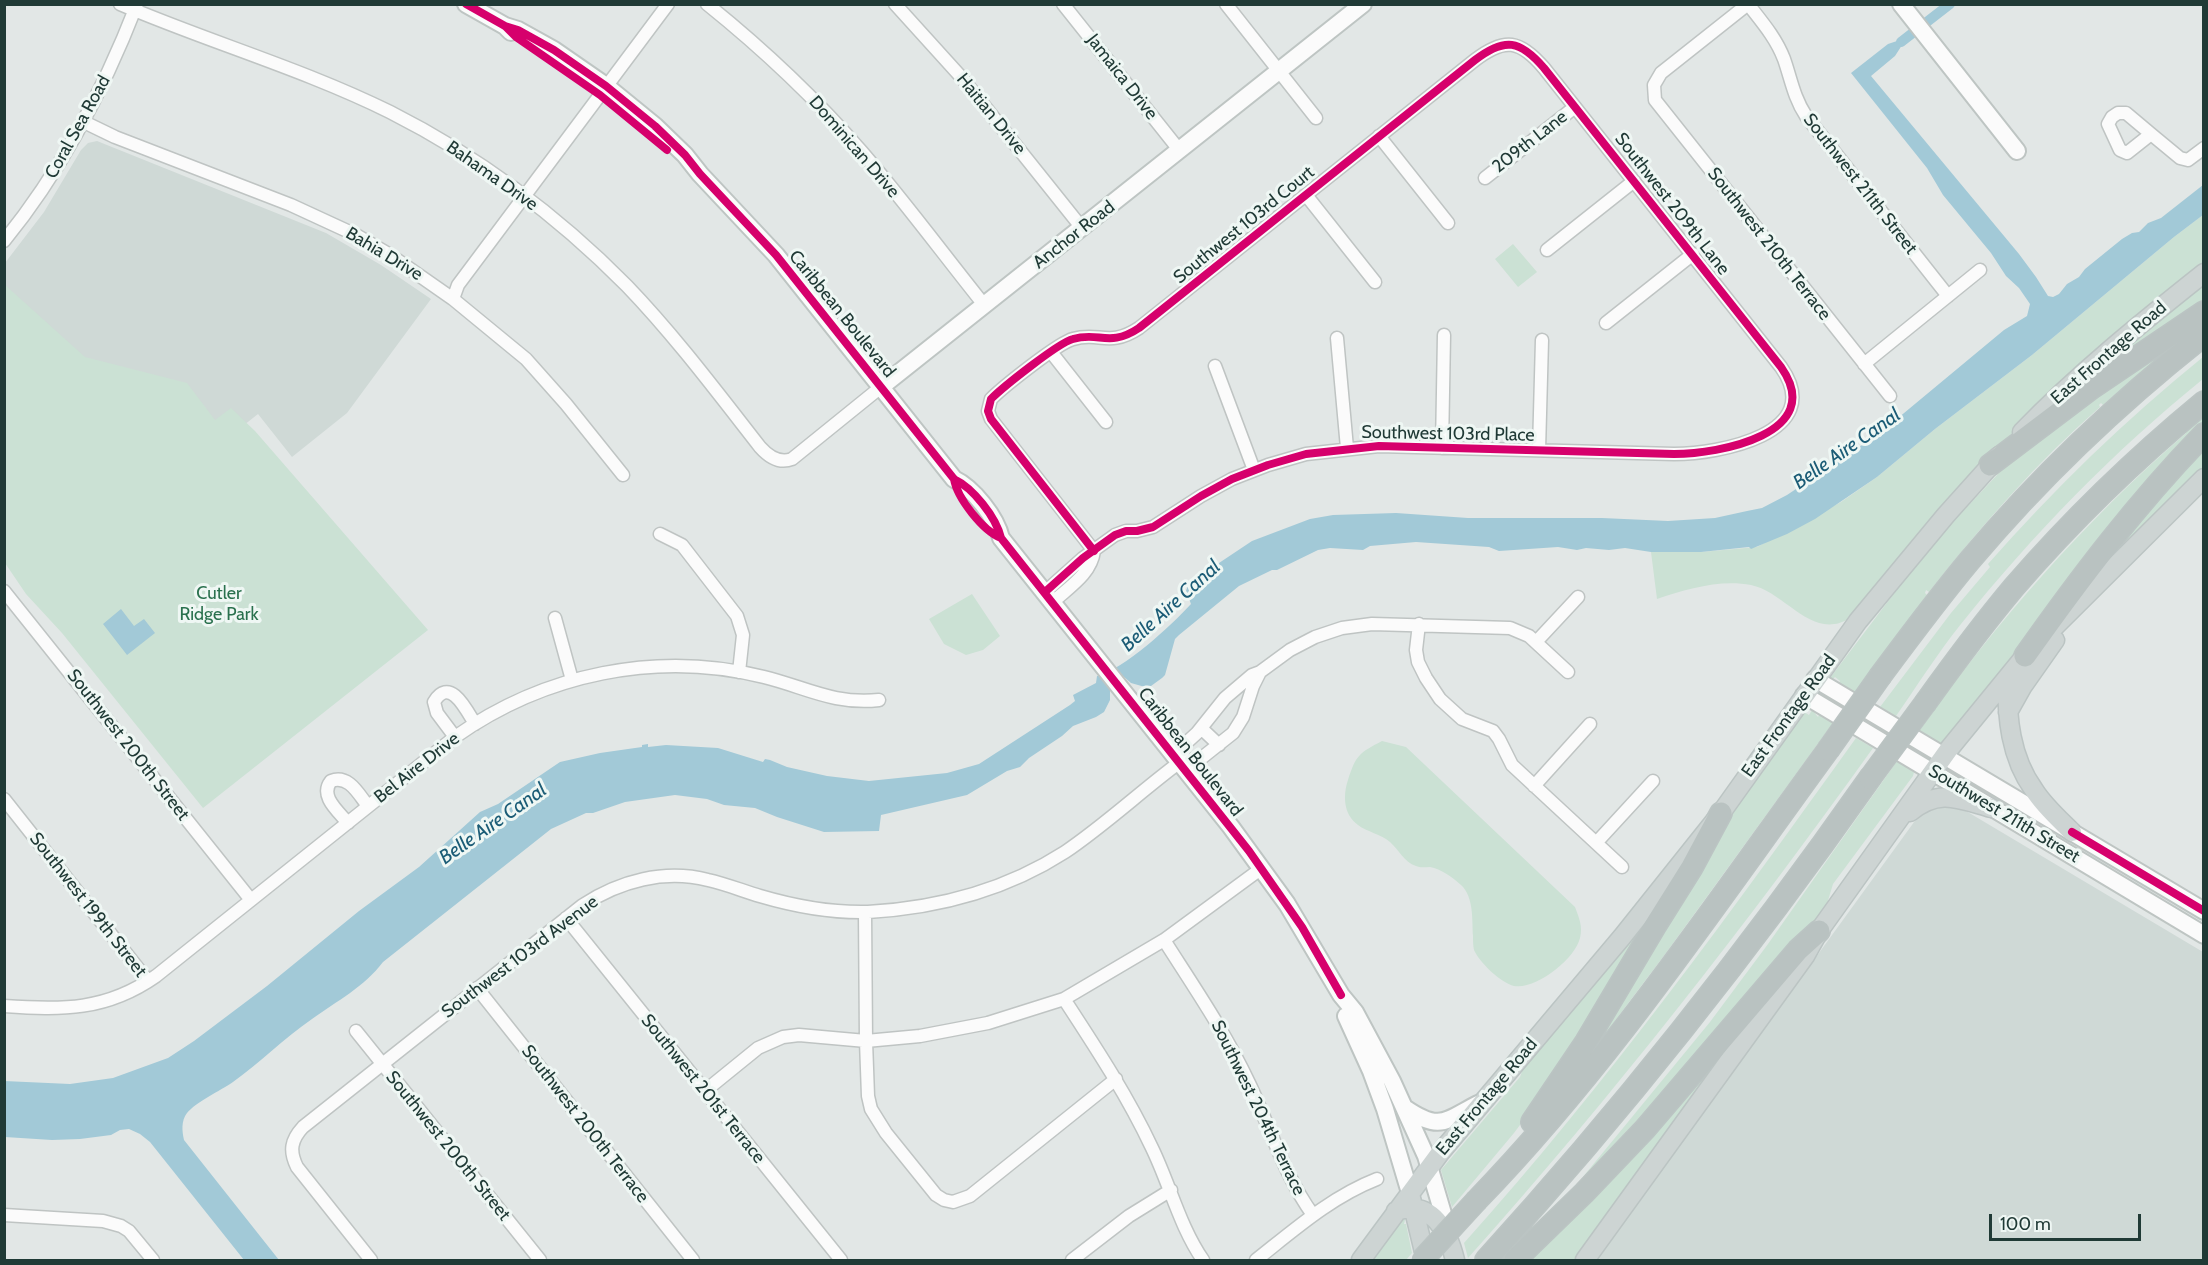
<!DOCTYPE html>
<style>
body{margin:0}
#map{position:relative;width:2208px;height:1265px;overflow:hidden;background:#e2e7e6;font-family:Cabin,sans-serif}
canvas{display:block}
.frame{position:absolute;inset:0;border:6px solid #203a36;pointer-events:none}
.scale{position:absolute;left:1989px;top:1214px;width:152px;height:27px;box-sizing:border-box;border:3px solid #203a36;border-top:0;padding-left:8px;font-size:18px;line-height:21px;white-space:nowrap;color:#203a36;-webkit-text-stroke:4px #eff7f4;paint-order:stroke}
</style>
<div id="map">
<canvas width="2208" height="1265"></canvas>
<div class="frame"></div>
<div class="scale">100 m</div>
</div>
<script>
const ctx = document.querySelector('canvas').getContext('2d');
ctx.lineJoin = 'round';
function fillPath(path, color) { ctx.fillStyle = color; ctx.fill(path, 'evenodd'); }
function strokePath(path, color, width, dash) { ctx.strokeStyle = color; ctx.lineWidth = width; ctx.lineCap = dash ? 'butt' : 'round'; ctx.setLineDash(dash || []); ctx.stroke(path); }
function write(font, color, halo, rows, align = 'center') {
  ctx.font = font + ' Cabin,sans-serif'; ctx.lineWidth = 6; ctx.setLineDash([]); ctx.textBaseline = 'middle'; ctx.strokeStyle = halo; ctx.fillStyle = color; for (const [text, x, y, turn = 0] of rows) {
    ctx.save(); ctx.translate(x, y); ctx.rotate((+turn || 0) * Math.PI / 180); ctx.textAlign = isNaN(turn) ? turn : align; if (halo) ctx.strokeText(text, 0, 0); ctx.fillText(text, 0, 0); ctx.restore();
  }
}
fillPath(new Path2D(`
 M97,141L326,233L381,265L431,299L347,413L292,457L258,414L31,593L4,444L5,263L44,212L81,150L88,143Z
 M1943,805L1961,808L2203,952V1260H1596L1917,818L1921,813Z`), '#cfd9d6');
fillPath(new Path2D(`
 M2203,215V266L2037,409L1998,447L1850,618C1812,642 1786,592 1751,585C1721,579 1686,589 1657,599L1651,552H1701L1757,547L1841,502L1877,477L1935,429L2032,355L2174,237Z
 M1513,244L1537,272L1518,287L1495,259Z
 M2203,280V306L2054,409Z
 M4,284L85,357L187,383L215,420L231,408L255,431L428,630L203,808L62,633L26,594L5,563Z
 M2203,319L2103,405L2101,403L2099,405L2100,407C2037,462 1981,526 1929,592L1926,590L1925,593L1927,595L1855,693L1839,683L1840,681L1835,677L1833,679L1830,678L1911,571L1953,522L2011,460Z
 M2203,357V379C2114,451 2033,534 1961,624C1937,654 1917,686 1896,716L1880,707L1951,613L1990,567L1988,564C2054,489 2125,420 2203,357Z
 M2203,415V427L1944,745L1919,731C1996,622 2085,521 2186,433V429Z
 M2203,441V470L2065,610Z
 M972,594L1000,636L983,650L966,655L944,644L929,619Z
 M1812,710L1818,717L1819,715L1833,723L1666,953L1590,1054L1709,847L1750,784L1804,712L1809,715Z
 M1856,738L1873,748C1747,924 1613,1096 1468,1258L1464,1243C1607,1084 1732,911 1856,738Z
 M1382,741L1406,747L1575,907C1579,918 1583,926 1580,938C1575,959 1536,990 1514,986C1501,983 1479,962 1474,950C1473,946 1473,940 1473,936C1472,920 1474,897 1461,885C1452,877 1441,869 1430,867C1425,867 1420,868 1416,866C1404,862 1399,850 1390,842C1381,834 1367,832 1358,825C1343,814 1343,795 1348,780C1356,755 1359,753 1382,741Z
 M1897,761L1914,772L1913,776L1833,884L1826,907L1785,960L1577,1193L1573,1189L1710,1022L1768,944Z
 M1645,920L1650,925L1546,1090L1514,1133L1452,1207L1441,1170L1520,1077L1527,1057Z
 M1758,1005L1577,1260H1525Z
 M1403,1218L1405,1220L1404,1224H1406L1412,1253L1406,1260H1370Z`), '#cbe1d4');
fillPath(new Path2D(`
 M1910,32L1913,35L1904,42L1895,56L1871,76L2019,254L2036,277L2048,296L2053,297L2059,294L2067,284L2079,277L2085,269L2122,239L2132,233L2139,232L2148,223L2161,218L2203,185V215L2174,237L2032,355L1935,429L1877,477L1815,519L1787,534L1751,549L1749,547L1701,552H1651L1625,548L1609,550L1586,548L1577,550L1558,547L1499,551L1489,547L1416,542L1370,546L1363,550L1330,548L1318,550L1277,570H1272L1239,586L1179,635L1175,639L1165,675L1162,678L1151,686L1145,687L1131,683L1123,676L1110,690V700L1104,712L1096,717L1073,726L1062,736L1029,758L1020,767L1007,771L967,795L881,815L879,831L824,832L777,817L755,808L724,805L707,799L675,795L625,802L593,813H586L551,829L383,962C364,987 337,1001 312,1019C284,1038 260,1063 233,1082C220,1091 196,1102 187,1113C181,1121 182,1131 184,1140L279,1260H244L150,1142L140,1134L129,1129L120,1130L111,1135L80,1139L52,1140L5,1137L4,1081L70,1084L113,1078L168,1058L194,1041L267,986L359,911L419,867L480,812L498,804L560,762L600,753L642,747V745L648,744V747L666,745L718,748L763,762L765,759L770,760L787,767L827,776L869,781L947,773L979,764L1070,705L1075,701L1073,695L1096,683L1097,676C1124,669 1171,626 1191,604L1186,591L1189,583L1252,541L1310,519L1333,515L1396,513L1468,518H1602L1668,521L1715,518L1747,511L1762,508L1787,495L1880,433L2004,330L2027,316L2030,304L2019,288L2006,276L1991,253L1943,195L1927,168L1851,73L1888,44L1900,40Z
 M121,609L134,626L144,619L155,633L127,655L103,624Z`), '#a2c9d7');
strokePath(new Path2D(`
 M1901,42L1950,4`), '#a2c9d7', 10);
const street = new Path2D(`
 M120,4C209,42 303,69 390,112C477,156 558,216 627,286C675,336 717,392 760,447C768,456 779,464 792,459L881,387
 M707,4C763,49 815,98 862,152C905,202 944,255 985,306
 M895,4L962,78L1082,228
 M1063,4L1180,151
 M1226,4L1316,118
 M1748,4L1661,73L1654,85L1655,100L1890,396
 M1748,4C1762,22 1776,38 1784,59C1791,79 1794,98 1806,116L1948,296
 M2118,113H2126L2151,134L2127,153L2120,150L2108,124L2112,117Z
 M84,122L115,137L291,205L356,235L390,255L453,299L526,359L566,404L623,475
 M2151,134L2180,158L2188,160L2204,148
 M1379,136L1448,223
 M1485,178L1575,107
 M1306,195L1375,282
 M4,241C62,170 104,89 137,4
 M1547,250L1634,181
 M453,299L458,285L668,4
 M1606,323L1693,254
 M1337,338L1347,448
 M1051,352L1106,422
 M1864,364L1980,270
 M1215,366L1254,470
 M1442,448L1444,335
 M1539,450L1542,340
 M660,534L682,545L737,616L743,635L739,672
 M4,591L251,900
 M1045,592L1083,558L1115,535L1126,531H1137L1153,527L1201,496L1232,479L1268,465L1306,454L1379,446L1674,454C1718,454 1828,434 1781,367L1544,68C1520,40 1505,37 1475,60L1139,328C1109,348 1099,331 1073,339C1058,343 1003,387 991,399L988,411L991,419L1094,551
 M1053,602C1069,587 1091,574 1094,551
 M555,618L572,680
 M1419,624L1416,650L1418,662L1426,678L1440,699L1462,719L1493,731L1499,739L1512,765L1622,867
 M1536,642L1578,597
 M1201,728L1219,745
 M455,737L437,713L434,702C450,675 467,711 475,724
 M1180,762L1186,743L1197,733L1225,698L1252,675L1260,672L1290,650L1315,637L1342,628L1372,624L1510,628L1529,636L1568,672
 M1534,786L1590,724
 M4,799L148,981
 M348,823C338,811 319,796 331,781C349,774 359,795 368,806
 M1596,843L1653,781
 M865,912L866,1041L868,1096L871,1109L886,1133L936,1195L944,1200L953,1202L970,1196L1116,1079
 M566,918L841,1260
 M1164,940C1194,987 1225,1032 1249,1083C1270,1127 1284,1175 1313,1215
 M477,988L693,1260
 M1064,999C1096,1048 1127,1095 1152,1148C1170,1185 1180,1227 1203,1260
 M4,1006C62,1010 106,1011 156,976L455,737C544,674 657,650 764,677C805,687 834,705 879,700
 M356,1031L540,1260
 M705,1091L758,1048L783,1037L799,1035L866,1041L920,1036L988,1023L1064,999L1164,940L1262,868
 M4,1215L103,1221L121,1226L129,1231L153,1260
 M371,1260L297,1167C289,1151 291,1140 303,1127L583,905C620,881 664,869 708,880C726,884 743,891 760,896C794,906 832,913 868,912C937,908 1006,890 1065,852C1105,825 1141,791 1180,762L1199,760L1233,733L1243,717L1253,686L1260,672
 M1072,1260L1129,1216L1171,1190
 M1256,1260C1294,1230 1331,1197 1377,1179`);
const secondary = new Path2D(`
 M466,4L505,26L511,32
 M1901,4L2017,151
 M505,26L518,30L554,50L606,86L655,126L685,155L700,174L776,255L954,479C973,488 996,517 1001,538L1231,827L1287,904L1341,995L1355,1012L1392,1081L1426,1156L1449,1234
 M881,387L1363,4
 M1815,679L2204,911
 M1804,695L2204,935
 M1346,1016L1371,1071L1385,1109L1410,1193
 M1405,1108C1440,1132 1445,1121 1478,1104`);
const primary = new Path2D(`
 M2022,432C2078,374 2141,323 2204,273
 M2007,678C2007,717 2010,757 2034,790C2044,806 2059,819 2072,832
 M2008,712L2022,687L2055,640
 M1910,812C1939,788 1959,799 1991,808
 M1411,1198L1426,1260
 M1396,1211C1432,1199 1448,1231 1455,1260
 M1361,1260L1440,1153L1622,937L1721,813L1858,621L1946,515L1999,456
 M1585,1260L1805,956L1819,931L1949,749L2025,656L2204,478`);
const highway = new Path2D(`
 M1990,465L2093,387L2204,312
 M2025,656C2080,578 2137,503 2204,434
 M1881,675C1910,636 1939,597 1970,560C2040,477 2119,402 2204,335
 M1926,702C1954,663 1983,624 2014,587C2072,520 2136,458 2204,402
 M1532,1122L1586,1042L1655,926L1692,867L1721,813
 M1477,1200C1609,1064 1716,903 1828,750
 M1486,1260C1625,1108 1752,946 1870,778
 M1515,1260L1584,1193L1645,1129L1798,950L1819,931`);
strokePath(street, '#bfc4c3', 15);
strokePath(secondary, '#bec5c3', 20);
strokePath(primary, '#bbc4c3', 21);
strokePath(highway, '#bbc4c3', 24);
strokePath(street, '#fbfbfb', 12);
strokePath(secondary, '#fbfbfb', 16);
strokePath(primary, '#cdd4d3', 18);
strokePath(highway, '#b9c2c1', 21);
const highwayBridge = new Path2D(`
 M1828,750L1881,675
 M1870,778L1926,702
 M1422,1260L1477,1200`);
strokePath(highwayBridge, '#bbc4c3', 24, []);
strokePath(highwayBridge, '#b9c2c1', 21);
strokePath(new Path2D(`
 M466,4L505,26L516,37L600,95L667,150
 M505,26L518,30L554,50L606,86L655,126L685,155L700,174L776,255L954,479C973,488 996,517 1001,538L1249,851L1302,927L1341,995
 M954,479C957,498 983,531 1001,538
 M1045,592L1083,558L1115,535L1126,531H1137L1153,527L1201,496L1232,479L1268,465L1306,454L1379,446L1674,454C1718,454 1828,434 1781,367L1544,68C1520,40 1505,37 1475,60L1139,328C1109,348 1099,331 1073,339C1058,343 1003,387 991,399L988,411L991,419L1094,551
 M2072,832L2204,911`), '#d6006c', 8);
write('18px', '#203a36', '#eff7f4', [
 ["Jamaica Drive",1122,77,52],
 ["Haitian Drive",991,114,51],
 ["Coral Sea Road",78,127,-61],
 ["209th Lane",1530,142,-38],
 ["Dominican Drive",854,147,49],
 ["Bahama Drive",492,176,35],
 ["Southwest 211th Street",1860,184,52],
 ["Southwest 209th Lane",1672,204,52],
 ["Southwest 103rd Court",1244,225,-39],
 ["Anchor Road",1074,235,-38],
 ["Southwest 210th Terrace",1769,244,52],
 ["Bahia Drive",384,254,31],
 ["Caribbean Boulevard",842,314,51],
 ["East Frontage Road",2109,353,-41],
 ["Southwest 103rd Place",1448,434,1],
 ["East Frontage Road",1789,716,-54],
 ["Southwest 200th Street",128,745,52],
 ["Caribbean Boulevard",1190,752,52],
 ["Bel Aire Drive",417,768,-38],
 ["Southwest 211th Street",2004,814,31],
 ["Southwest 199th Street",88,905,52],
 ["Southwest 103rd Avenue",520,957,-37],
 ["Southwest 201st Terrace",703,1089,51],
 ["East Frontage Road",1487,1097,-50],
 ["Southwest 204th Terrace",1258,1108,64],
 ["Southwest 200th Terrace",585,1124,52],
 ["Southwest 200th Street",448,1146,51]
]);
write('18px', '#2a714e', '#eff7f4', [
 ["Cutler",219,594],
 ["Ridge Park",219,615]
]);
write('italic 20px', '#1b5c76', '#eff7f4', [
 ["Belle Aire Canal",1847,449,-35],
 ["Belle Aire Canal",1171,606,-42],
 ["Belle Aire Canal",493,824,-35]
]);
</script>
